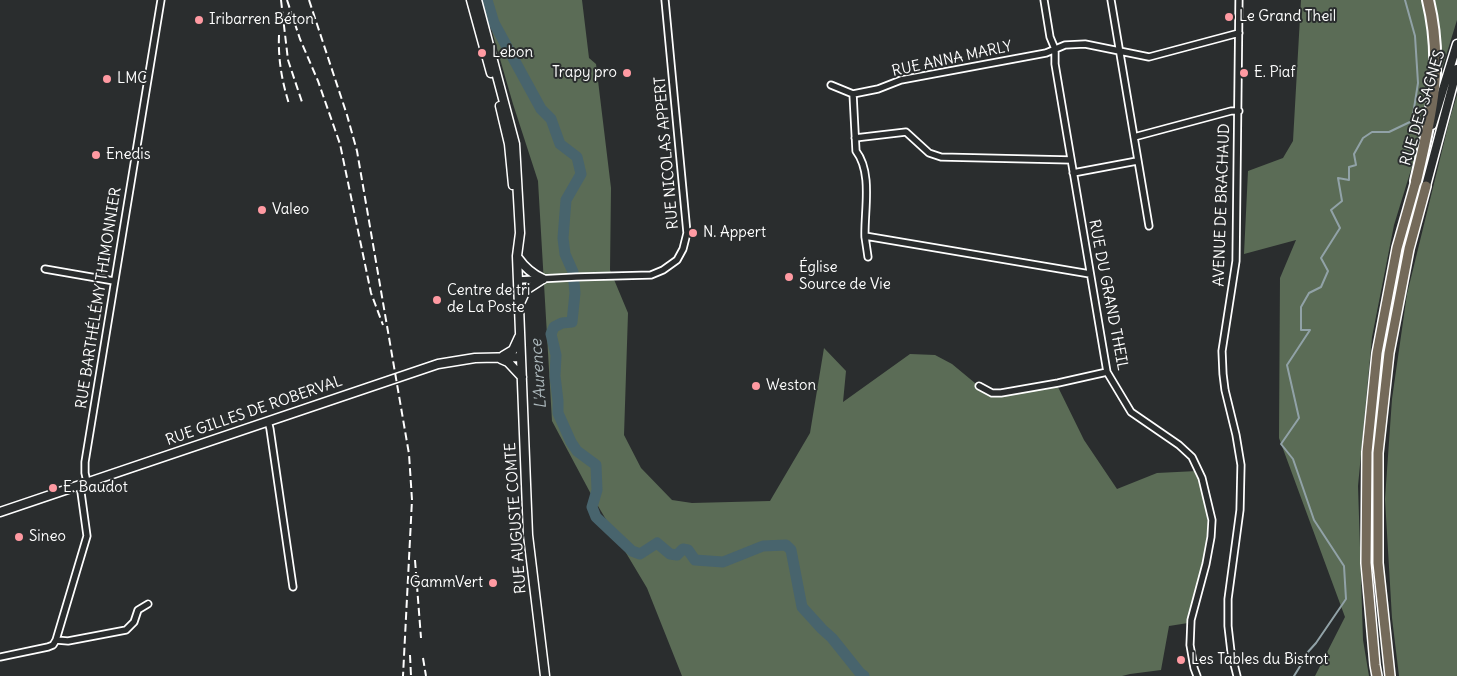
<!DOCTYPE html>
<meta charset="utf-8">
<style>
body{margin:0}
canvas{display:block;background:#2a2d2e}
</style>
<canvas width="1457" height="676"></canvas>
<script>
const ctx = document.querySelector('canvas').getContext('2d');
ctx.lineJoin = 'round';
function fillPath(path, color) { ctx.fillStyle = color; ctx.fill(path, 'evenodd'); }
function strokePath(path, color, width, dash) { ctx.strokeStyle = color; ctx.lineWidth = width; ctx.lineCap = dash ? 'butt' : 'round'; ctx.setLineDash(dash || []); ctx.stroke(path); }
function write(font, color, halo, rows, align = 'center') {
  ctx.font = font + ' Delius,sans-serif'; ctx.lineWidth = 4; ctx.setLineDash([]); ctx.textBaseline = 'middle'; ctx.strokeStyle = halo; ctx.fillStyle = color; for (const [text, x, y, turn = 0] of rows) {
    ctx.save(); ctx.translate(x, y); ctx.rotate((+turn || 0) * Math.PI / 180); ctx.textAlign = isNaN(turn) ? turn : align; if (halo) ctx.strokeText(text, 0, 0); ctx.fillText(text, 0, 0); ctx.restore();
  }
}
fillPath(new Path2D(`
 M483,0H582L589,58L596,64L611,188L610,270L628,313L624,435L641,468L672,500L692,503L770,501L810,433L824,348L846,371L843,402L910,354L935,355L952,364L987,393L1057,385L1084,440L1117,489L1157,473L1197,471C1201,483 1206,496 1207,509C1211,545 1196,587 1188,623L1169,626L1161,670L1130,674L1122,676H682L647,588L592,496L552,421L538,181L513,104Z
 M1301,0H1457V20L1394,225L1372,337L1358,486L1363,640L1369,676H1315L1345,617L1279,438L1280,278L1296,240L1244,254L1248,171L1283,158L1293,141Z
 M1457,95V676H1399L1392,618L1385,499L1392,399L1407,294L1450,118Z`), '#5b6c56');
strokePath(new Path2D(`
 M1294,676L1304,660L1307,653L1316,643L1346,599L1344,566L1314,520L1293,459L1281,444L1299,418L1287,365L1310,330H1301V307L1309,293L1321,287L1328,271L1321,258L1340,228L1331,210L1342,201L1338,178L1349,180V167L1356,165L1354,154L1363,138L1372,132H1389L1412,121L1418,83L1415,36L1405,0`), '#91a2a7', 2);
strokePath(new Path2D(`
 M487,0L494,23L541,109L551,119L560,144L577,157L581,174L566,200L563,238L565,254L573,272L575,293L572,322L562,323L554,327L551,334L556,355L555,376L558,401V413L571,442L577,451L596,465L597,490L592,507L596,517L632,551L640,554L657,543L670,554L677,555L683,549L688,550L695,560L723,562L763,546L786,545L791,550L802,607L822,629L832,638L860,673L864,676`), '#48646d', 11);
const street = new Path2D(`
 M1044,0L1050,37L1055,49V64L1107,372L1131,412L1179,445L1192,457L1202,478L1212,520L1211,537L1206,564L1191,620L1190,645L1194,668L1197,676
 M1111,0L1149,226
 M831,85L853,94
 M1134,137L1231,111H1239
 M855,138L906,132L929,153L941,157L1071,160
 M1073,173L1137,161
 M865,236L1090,274
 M868,257C867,250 866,243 865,237C864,211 873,173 856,151L853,94L878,89L901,80L1046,53L1065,45L1085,44L1149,57L1239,33
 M45,269L114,281
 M519,280L576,277L651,275L663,270L677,260L683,249L687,233L665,0
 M979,386L992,393H1001L1058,383L1107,372
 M268,421L270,429L293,587
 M87,482L85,473V462L161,0
 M56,640L87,536L80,485
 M0,657L48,647L53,645L56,640L68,641L126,630L134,622L138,610L148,604
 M1237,676L1231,652L1228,626V599L1240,510L1241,465L1236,435L1225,390L1223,374L1222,351L1236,261L1239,0`);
const secondary = new Path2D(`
 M471,0L491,73
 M477,0L515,144L520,233L517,256L528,535L545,676
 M500,106L509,144L513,185
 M1432,125L1457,44
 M1426,186L1457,69
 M518,258C525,268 532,274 543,279
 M521,301L526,290L543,279
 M503,356L513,350L519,337
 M501,359L508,362L522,377
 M0,512L438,364L475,358L521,357`);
const primary = new Path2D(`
 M1377,676L1375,665L1366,563L1367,452L1377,353L1397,248L1416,181
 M1390,676L1378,563V453L1389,353L1409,249L1426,186`);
const highway = new Path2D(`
 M1416,181C1431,117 1444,66 1428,0`);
strokePath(street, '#fff', 9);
strokePath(secondary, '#fff', 11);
strokePath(primary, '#fff', 12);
strokePath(highway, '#fff', 14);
strokePath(street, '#2a2d2e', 5.5);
strokePath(secondary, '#2a2d2e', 8);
strokePath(primary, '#746a5a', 9);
strokePath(highway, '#746a5a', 10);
strokePath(new Path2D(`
 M281,0L288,60L303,105
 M287,0L300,39L318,81L340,144L371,293L383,325
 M309,0L347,115L357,151L409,454L412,500L403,676
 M279,35C278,60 282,81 289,104
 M415,560L421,638
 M410,655L411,676
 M423,658L426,676`), '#fff', 2, [8, 4]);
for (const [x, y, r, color] of [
 [1229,17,5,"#ff9aa2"],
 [199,20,5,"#ff9aa2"],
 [482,53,5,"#ff9aa2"],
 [627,73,5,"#ff9aa2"],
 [1244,73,5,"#ff9aa2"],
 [107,79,5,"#ff9aa2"],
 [96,155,5,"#ff9aa2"],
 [262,210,5,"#ff9aa2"],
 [693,233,5,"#ff9aa2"],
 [789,277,5,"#ff9aa2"],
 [437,300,5,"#ff9aa2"],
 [756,386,5,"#ff9aa2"],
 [53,488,5,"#ff9aa2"],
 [19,537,5,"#ff9aa2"],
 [493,583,5,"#ff9aa2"],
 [1181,660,5,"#ff9aa2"]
]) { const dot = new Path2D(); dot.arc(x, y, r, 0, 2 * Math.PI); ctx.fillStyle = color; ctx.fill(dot); strokePath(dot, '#2a2d2e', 2); }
write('15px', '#fff', '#2a2d2e', [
 ["Le Grand Theil",1239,17],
 ["Iribarren Béton",209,20],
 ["Lebon",492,53],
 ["Trapy pro",617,73,"right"],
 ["E. Piaf",1254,73],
 ["LMC",117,79],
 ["Enedis",106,155],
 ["Valeo",272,210],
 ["N. Appert",703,233],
 ["Église",799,268],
 ["Source de Vie",799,285],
 ["Centre de tri",447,291],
 ["de La Poste",447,308],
 ["Weston",766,386],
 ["E. Baudot",63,488],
 ["Sineo",29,537],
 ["GammVert",483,583,"right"],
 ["Les Tables du Bistrot",1191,660]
], 'left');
write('15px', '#fff', '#2a2d2e', [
 ["RUE ANNA MARLY",952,59,-12],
 ["RUE DES SAGNES",1423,108,-73],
 ["RUE NICOLAS APPERT",667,153,-95],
 ["AVENUE DE BRACHAUD",1222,205,-88],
 ["RUE DU GRAND THEIL",1108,295,79],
 ["RUE BARTHÉLÉMY THIMONNIER",99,298,-81],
 ["RUE GILLES DE ROBERVAL",254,411,-19],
 ["RUE AUGUSTE COMTE",516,518,-94]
]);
write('italic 16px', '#adb9bd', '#2a2d2e', [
 ["L'Aurence",539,374,-94]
]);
</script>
